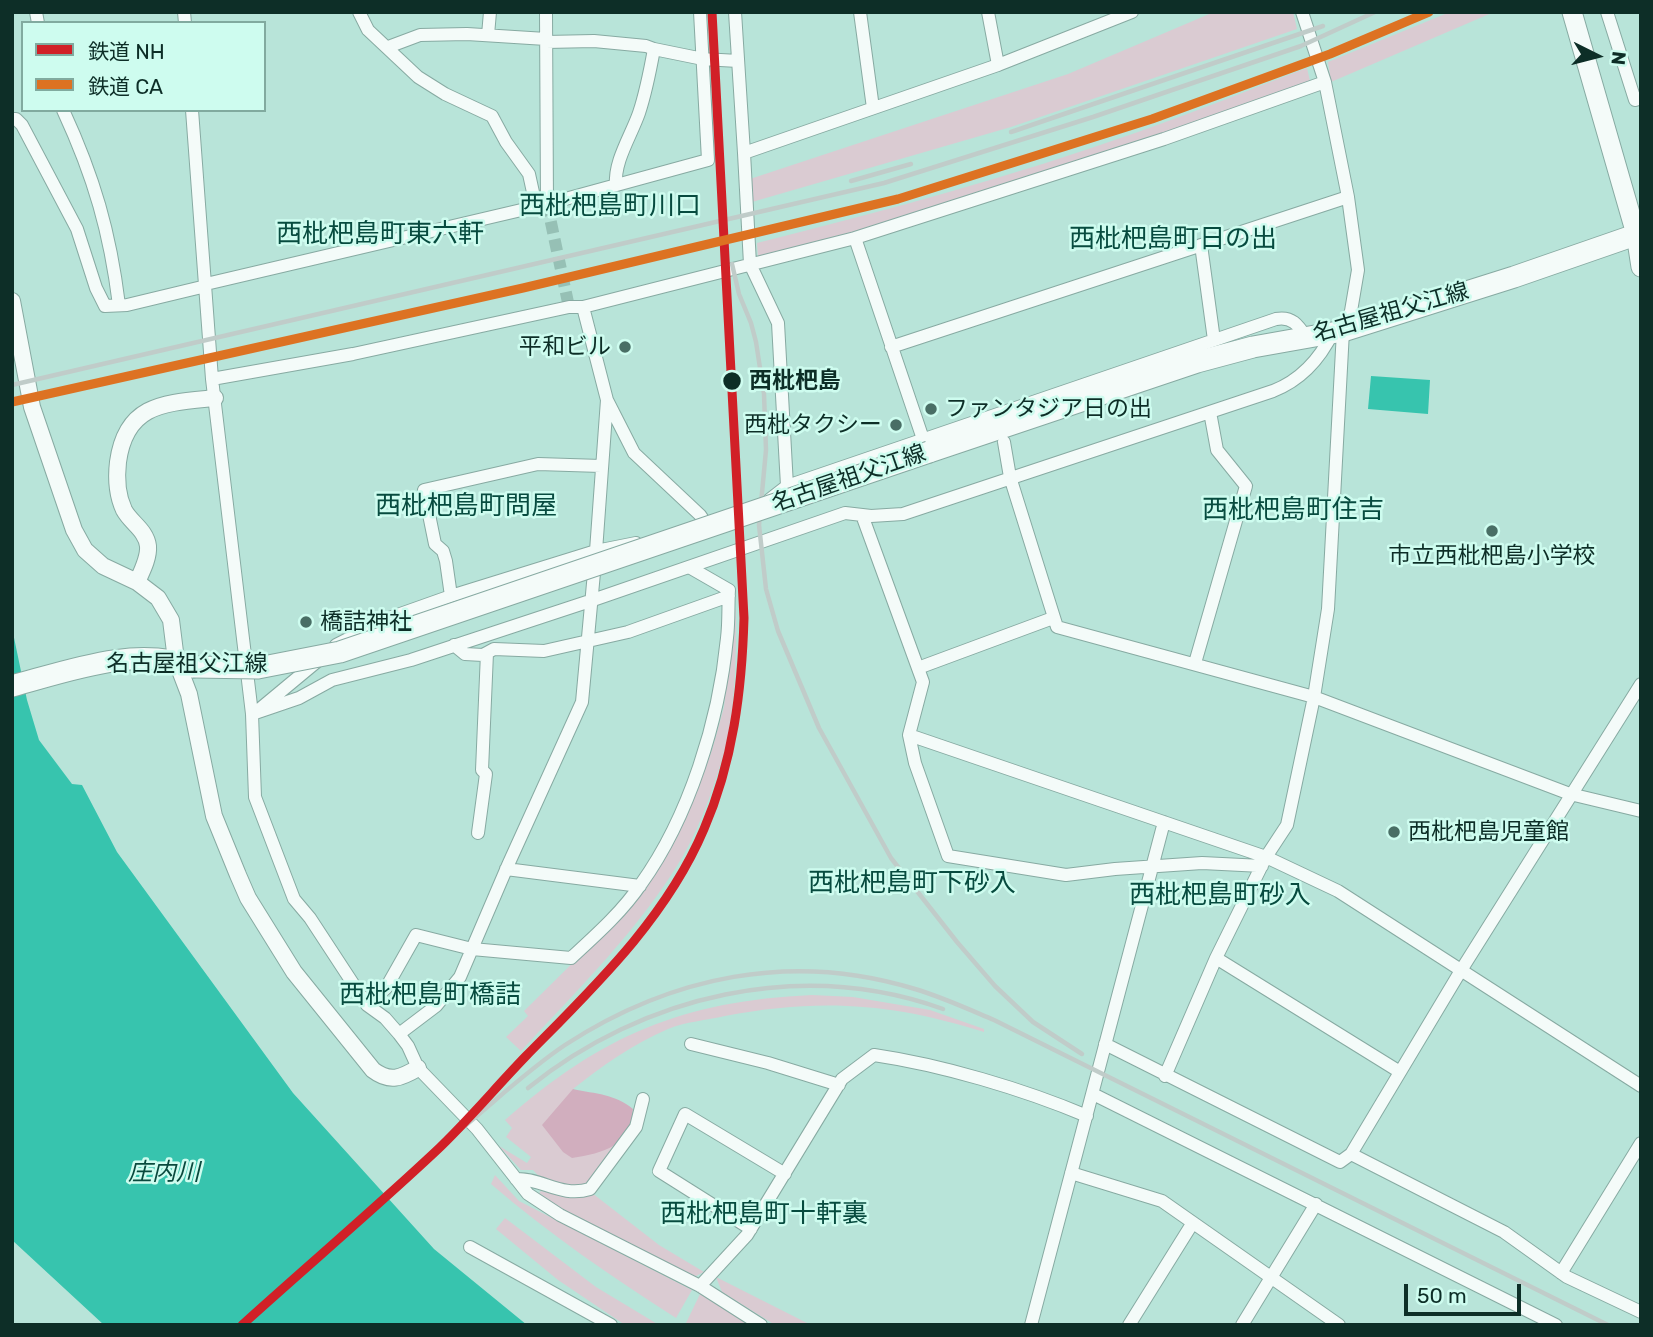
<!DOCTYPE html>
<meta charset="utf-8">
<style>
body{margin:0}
#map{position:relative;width:1653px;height:1337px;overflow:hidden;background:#b8e4d9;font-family:Rubik,"Noto Sans JP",sans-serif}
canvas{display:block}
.frame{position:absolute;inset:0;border:14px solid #0d2e27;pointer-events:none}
.legend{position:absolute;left:21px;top:21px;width:245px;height:91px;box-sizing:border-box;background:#cefcef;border:2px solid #81aa9f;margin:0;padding:9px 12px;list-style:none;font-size:21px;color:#0d2e27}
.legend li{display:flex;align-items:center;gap:14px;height:35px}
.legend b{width:35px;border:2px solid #81aa9f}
.north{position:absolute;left:1562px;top:21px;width:70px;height:70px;-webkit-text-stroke:5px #cefcef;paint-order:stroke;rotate:96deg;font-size:19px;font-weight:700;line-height:28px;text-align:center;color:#0d2e27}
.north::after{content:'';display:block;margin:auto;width:24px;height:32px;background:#0d2e27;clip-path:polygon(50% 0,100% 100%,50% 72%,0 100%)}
.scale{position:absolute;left:1404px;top:1284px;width:117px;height:32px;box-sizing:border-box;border:4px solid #0d2e27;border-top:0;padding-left:9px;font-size:21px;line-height:24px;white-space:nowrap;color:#0d2e27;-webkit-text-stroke:5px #cefcef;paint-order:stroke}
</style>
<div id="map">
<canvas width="1653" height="1337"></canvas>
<div class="frame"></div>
<ul class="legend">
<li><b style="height:9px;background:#d12027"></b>鉄道 NH</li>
<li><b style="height:9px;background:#dd7222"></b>鉄道 CA</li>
</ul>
<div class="north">N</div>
<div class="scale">50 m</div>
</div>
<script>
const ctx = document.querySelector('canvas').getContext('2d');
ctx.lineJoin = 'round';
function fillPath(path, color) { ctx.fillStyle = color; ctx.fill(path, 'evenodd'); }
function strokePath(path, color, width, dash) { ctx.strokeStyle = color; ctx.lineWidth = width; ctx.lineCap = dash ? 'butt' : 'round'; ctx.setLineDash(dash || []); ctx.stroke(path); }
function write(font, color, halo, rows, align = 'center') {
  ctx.font = font + ' Rubik,"Noto Sans JP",sans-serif'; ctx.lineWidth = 5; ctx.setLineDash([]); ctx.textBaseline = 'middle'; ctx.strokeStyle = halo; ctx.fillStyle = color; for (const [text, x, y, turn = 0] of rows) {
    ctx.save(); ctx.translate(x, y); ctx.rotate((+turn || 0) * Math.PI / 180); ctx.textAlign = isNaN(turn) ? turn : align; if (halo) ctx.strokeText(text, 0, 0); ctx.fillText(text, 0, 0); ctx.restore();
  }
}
fillPath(new Path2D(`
 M1214,12H1293L1297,29L1011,127L752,202L750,179L1068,74Z
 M1450,12H1494L1331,82L1328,62Z
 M1307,68L1310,81C1128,146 945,209 758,258L757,243C885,211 1014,176 1138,132C1195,112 1251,89 1307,68Z
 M733,609L736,610C736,657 736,706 724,752C714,787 701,824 683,856C640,929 578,989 521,1051L506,1037L528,1016L524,1011L605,931L692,801L712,750L724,707Z
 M812,995L853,997L930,1010L984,1029V1032C892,1003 820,998 725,1016C707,1020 685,1022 668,1029C633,1044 602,1066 573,1089L620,1142L588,1186C564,1190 550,1189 533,1170H521L499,1146L527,1163L531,1157L506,1137L512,1128L505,1120C602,1035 683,1001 812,995Z
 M495,1175L519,1201L692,1290L676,1318C612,1277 549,1234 491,1184Z
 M541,1191L567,1196L592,1193L659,1245L704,1272L696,1276L689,1275L562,1210L539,1193Z
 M505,1218L596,1287L659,1325H625L558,1280L496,1229Z
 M716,1277L811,1325H775L722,1292Z
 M700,1294L752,1325L686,1323Z`), '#dacbd2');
fillPath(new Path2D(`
 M573,1089C596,1094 615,1094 633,1109C631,1146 604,1153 572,1158L563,1152L542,1125Z`), '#d1aebe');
fillPath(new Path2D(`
 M1371,376L1430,380L1428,414L1368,409Z
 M12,628L27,700L39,740L72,784L82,785L117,852L293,1093L434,1249L527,1325H104L12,1240Z`), '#37c4ae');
strokePath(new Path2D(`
 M547,204L569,307`), '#96c0b5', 12, [12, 6]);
const minor = new Path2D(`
 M36,12L38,23
 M184,12L185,23
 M359,12L368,30L418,77L445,94L492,116L506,142L529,174L536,206
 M735,12L744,153L998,65L988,12
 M860,12L873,108
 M1607,12L1635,100L1641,98
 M488,35L490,12
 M546,42L594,41L646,46L654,49
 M388,47L420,35L467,34L546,39
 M998,65L1132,12
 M63,110C94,177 110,232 119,305
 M192,110L212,379L252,714L255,797L294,899L310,918L367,1005L385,1018L399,1034L408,1046L418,1068L477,1129L528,1194L560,1215L700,1286L761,1325
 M12,119H16L22,125L77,229L96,288L105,306L127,305L206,286
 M744,153L750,264L778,323L787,486
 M616,185C614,161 631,136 639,113C646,92 650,71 654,49L703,59L738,61
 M547,204L708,160L700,12
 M855,238L923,439
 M1201,245L1214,340
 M206,284L547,204L546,12
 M891,347L1348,197
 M212,379L353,354L569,307H583L855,238L1164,139L1325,82
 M607,400L634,453L700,515L706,524
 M1004,442L1010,477L1057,627L1314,697L1570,794L1641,811
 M769,500L787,486L1276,319C1292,316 1298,325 1306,337
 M862,515L923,682L909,735L1266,857L1338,891L1641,1086
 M451,596L446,561L443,551L435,544L424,490L538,464L601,466
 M336,645L389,618L451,596L596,551L636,543
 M454,645L465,654L483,655L494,649L544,651L628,632L729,596
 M1195,663L1246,486L1217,450L1210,412
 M918,668L1053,618
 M261,708L320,659
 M252,714L299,698L332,680L411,660L590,601L845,513L871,516L903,514L1273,391C1301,380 1320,359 1333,332
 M909,735L915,763L948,856L1066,875L1115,869L1202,863L1262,866
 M478,833L486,774L482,770L487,653
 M506,869L640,886
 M1216,958L1400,1072
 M367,1005L386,988L416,935L472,949L571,958C596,935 622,912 641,884C689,817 719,721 727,638C729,622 728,606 729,590L689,567
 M399,1034L436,1006L460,977L508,865L582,702L596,551L607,400L583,307
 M691,1044L768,1063L839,1085
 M1105,1044L1340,1162L1351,1154L1460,972L1641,684
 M1165,1076L1216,958L1266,857L1287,825L1314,697L1328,609L1343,331L1351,311L1358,270L1348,197L1325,82L1302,12
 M1093,1094L1556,1325
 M1351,1154L1504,1232L1567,1277L1641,1312
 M1071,1173L1162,1201L1339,1325
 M516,1179C542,1178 561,1198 590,1189L636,1127L643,1099
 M751,1229L659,1171L685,1114L785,1174
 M470,1247L611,1325
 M1561,1273L1641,1143
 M700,1286L747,1235L842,1079L874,1055C942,1065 1023,1089 1087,1116
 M1031,1325L1164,822
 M1129,1325L1192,1224
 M1242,1325L1316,1204`);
const tertiary = new Path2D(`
 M12,301L32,407L74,530L85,550L103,566L137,582L158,598L171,620L176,660L189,694L214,816L238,875L248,898L294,972L373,1070C390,1083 401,1078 418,1068
 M137,582C142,571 149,558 148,546C146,530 131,523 124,510C117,495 116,479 118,462C126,403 165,403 215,398`);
const secondary = new Path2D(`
 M1572,12L1636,234L1641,267`);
const primary = new Path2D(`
 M929,452L1197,362L1253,347L1343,331L1514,277L1641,233
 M12,686C68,671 137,645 193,667`);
strokePath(minor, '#87aaa2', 14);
strokePath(tertiary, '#87aaa2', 18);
strokePath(secondary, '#87aaa2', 21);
strokePath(primary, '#87aaa2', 23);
strokePath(minor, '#f4fbf9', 12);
strokePath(tertiary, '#f4fbf9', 16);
strokePath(secondary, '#f4fbf9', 19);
strokePath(primary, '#f4fbf9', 21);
strokePath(new Path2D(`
 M1011,132L1323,26
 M851,181L911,164
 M732,264L739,294L751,323L756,342L764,394L766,450L759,525L766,589L778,631L819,728L891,858L957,942L995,986L1033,1022L1082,1054
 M12,385L884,183L1093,117L1301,46L1375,12
 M528,1088C643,995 801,958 943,1009
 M445,1142C485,1111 523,1073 565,1045C671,976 792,951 915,989C942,997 968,1009 994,1020L1608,1325`), '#c0ccc9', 4.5);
const primaryBridge = new Path2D(`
 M193,667L258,668L340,652L929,452`);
strokePath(primaryBridge, '#87aaa2', 23, []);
strokePath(primaryBridge, '#f4fbf9', 21);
strokePath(new Path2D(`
 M242,1325C306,1267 372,1211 435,1152C467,1122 495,1088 526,1056C593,988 666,919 704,829C733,762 742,690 744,618L712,12`), '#d12027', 9);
strokePath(new Path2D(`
 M12,402L523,288L898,199L1152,119L1330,54L1429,12`), '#dd7222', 9);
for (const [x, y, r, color] of [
 [625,347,7,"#496e65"],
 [732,381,10,"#0d2e27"],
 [931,409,7,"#496e65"],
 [896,425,7,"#496e65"],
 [1492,531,7,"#496e65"],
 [306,622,7,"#496e65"],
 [1394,832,7,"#496e65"]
]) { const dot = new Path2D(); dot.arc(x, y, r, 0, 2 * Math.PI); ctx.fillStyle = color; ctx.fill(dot); strokePath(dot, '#cefcef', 2.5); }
write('23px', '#0d2e27', '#cefcef', [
 ["名古屋祖父江線",1391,313,-16],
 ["名古屋祖父江線",849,479,-19],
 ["名古屋祖父江線",187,664]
]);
write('23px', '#0d2e27', '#cefcef', [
 ["平和ビル",611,347,"right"],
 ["ファンタジア日の出",945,409],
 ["西枇タクシー",882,425,"right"],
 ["市立西枇杷島小学校",1492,556,"center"],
 ["橋詰神社",320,622],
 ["西枇杷島児童館",1408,832]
], 'left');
write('bold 23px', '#0d2e27', '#cefcef', [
 ["西枇杷島",749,381]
], 'left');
write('italic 24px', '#09493d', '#cefcef', [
 ["庄内川",164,1173]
]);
write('26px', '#074b3f', '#cefcef', [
 ["西枇杷島町川口",610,206],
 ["西枇杷島町東六軒",380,234],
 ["西枇杷島町日の出",1173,239],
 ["西枇杷島町問屋",466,506],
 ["西枇杷島町住吉",1293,510],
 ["西枇杷島町下砂入",912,883],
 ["西枇杷島町砂入",1220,895],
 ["西枇杷島町橋詰",430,995],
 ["西枇杷島町十軒裏",764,1214]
]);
</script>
